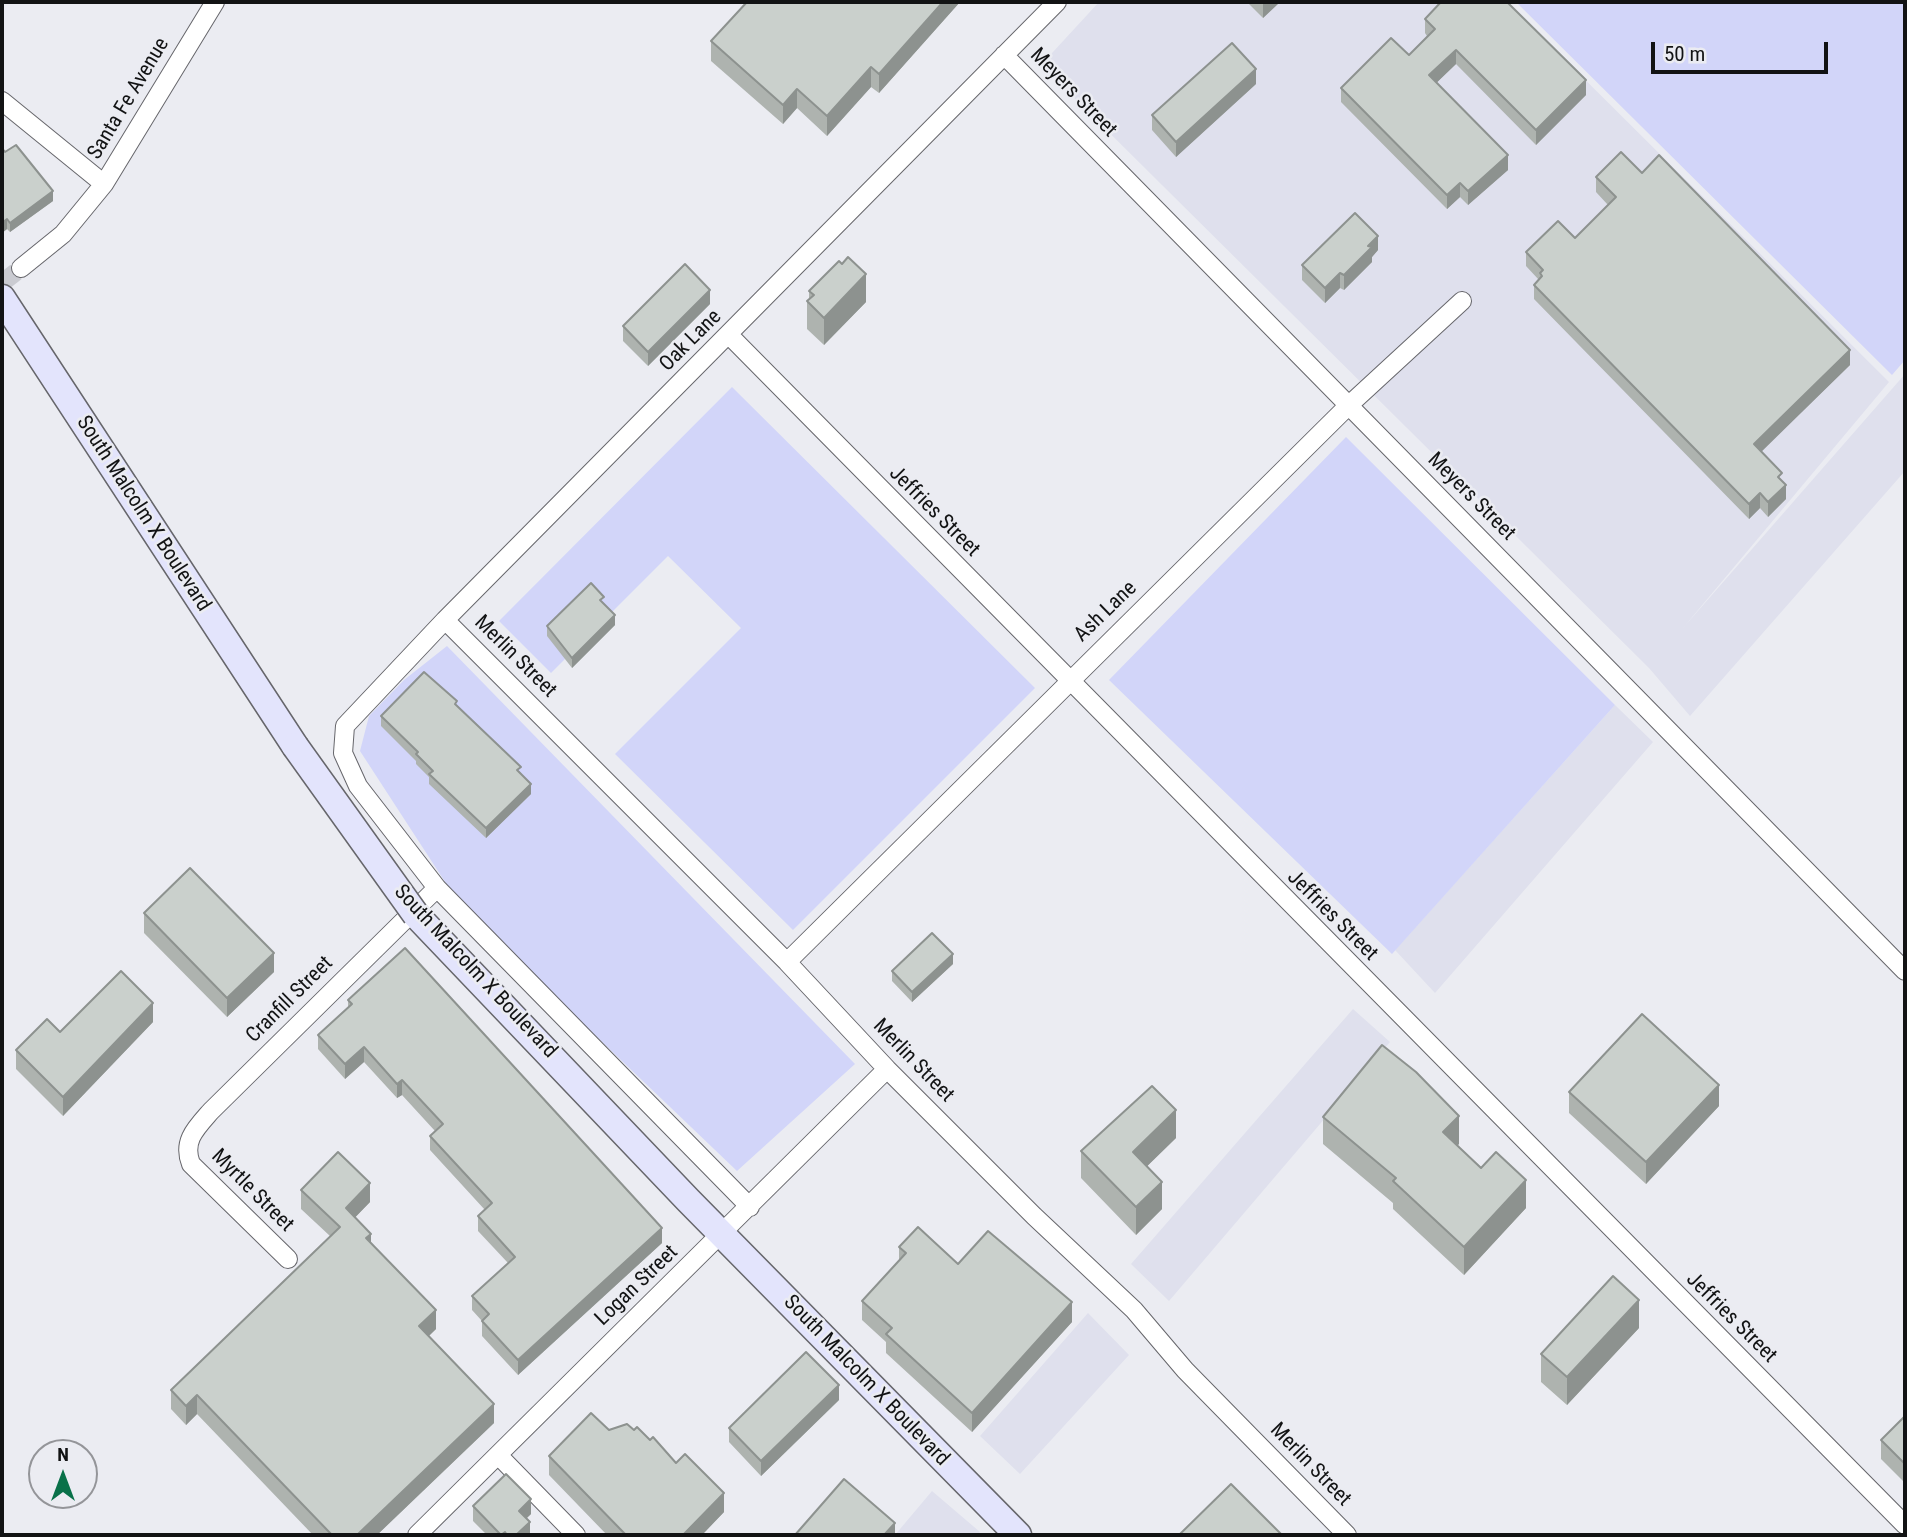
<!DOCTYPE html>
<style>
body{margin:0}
#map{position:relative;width:1907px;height:1537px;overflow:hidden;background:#ebecf2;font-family:"Roboto Condensed",sans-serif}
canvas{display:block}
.frame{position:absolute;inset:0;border:4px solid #121314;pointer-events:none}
.north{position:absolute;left:28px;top:1439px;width:70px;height:70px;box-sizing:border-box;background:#ebecf2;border:2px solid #949599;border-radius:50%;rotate:0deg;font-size:19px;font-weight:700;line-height:28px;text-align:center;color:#121314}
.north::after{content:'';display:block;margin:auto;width:24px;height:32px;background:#097149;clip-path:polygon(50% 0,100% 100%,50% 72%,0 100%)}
.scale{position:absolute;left:1651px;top:42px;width:177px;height:32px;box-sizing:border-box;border:4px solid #121314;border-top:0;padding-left:9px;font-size:21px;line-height:24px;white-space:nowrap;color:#121314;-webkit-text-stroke:5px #ebecf2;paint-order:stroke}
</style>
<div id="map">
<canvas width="1907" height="1537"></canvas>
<div class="frame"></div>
<div class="north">N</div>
<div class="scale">50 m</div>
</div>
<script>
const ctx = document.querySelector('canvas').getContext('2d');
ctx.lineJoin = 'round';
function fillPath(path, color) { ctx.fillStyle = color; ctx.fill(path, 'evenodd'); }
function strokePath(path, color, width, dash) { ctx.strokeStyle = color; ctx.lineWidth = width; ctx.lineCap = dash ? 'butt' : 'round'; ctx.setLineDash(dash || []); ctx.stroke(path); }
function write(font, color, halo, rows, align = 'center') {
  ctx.font = font + ' "Roboto Condensed",sans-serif'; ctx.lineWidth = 5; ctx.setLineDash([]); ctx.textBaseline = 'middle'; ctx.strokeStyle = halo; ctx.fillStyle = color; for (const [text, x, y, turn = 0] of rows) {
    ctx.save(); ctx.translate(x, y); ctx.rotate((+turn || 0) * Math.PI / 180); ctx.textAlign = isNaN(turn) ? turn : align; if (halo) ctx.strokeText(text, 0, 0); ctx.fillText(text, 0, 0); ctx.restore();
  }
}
fillPath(new Path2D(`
 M1099,2H1507L1889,382L1683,628L1905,374V471L1690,716L1649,668L1041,65Z
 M1615,705L1653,742L1435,993L1395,950Z
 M1353,1009L1390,1042L1169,1301L1131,1264Z
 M1088,1313L1129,1355L1020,1474L980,1436Z
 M932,1491L980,1532L978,1535H895Z`), '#dfe0ed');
fillPath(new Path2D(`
 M1516,2H1905V360L1892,375Z
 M732,387L1035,688L793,930L615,754L741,628L668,556L551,673L499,621Z
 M1346,437L1615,705L1392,954L1109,680Z
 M447,646L855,1064L737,1171L462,908L360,751L369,716L404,680Z`), '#d2d5f9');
strokePath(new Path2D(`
 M2,283L21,268`), '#cacbd1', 18, [18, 9]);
const street = new Path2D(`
 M1004,55L1905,971
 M2,101L104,184
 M21,268L63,234L104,184L215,2
 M729,335L1905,1525
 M445,620L787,962L887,1069L1034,1216L1134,1310L1185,1370L1347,1535
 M787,962L1348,406L1462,301
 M750,1207L437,888L358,786L343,753L345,726L445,620L1057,2
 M288,1259L191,1164C182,1141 196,1128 211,1111L437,888
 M498,1455L576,1535
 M417,1535L887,1069`);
const secondary = new Path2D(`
 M2,298L295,746
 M416,915L688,1200L1018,1535`);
strokePath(street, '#66666b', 20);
strokePath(secondary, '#66666b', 29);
strokePath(street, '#fff', 18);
strokePath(secondary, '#e3e4fc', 26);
const secondaryBridge = new Path2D(`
 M295,746L416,915`);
strokePath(secondaryBridge, '#66666b', 29, []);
strokePath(secondaryBridge, '#e3e4fc', 26);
fillPath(new Path2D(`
 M960,2L879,93L871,87L827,136L797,108L783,124L711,61V41Z
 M1247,2H1280L1263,18Z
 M1425,19L1586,95L1536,145L1456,64L1436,83L1508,170L1468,205L1460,197L1447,209L1341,102V88L1409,55L1427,36L1425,33Z
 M1256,84L1176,157L1152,130V115Z
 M2,148L53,201L10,232L7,229L2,233Z
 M1642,173L1850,365L1761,451L1782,481L1786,499L1768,517L1760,508L1749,519L1534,299V285L1539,280L1526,266V252L1575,238L1608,205L1596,192V177Z
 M1378,250L1372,257V262L1344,290L1340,288L1325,303L1302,280V265Z
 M842,264L866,302L824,345L807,329V301L809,299V291Z
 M710,304L648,366L623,341V326Z
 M604,604L615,625L572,668L547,636V626Z
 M457,707L521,773L531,794L486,838L429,784V777L416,764V761L381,726V716Z
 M144,913L274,972L227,1017L144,933Z
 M953,964L912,1002L892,981V971Z
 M348,1000L662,1243L518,1375L482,1336V1321L472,1310V1296L508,1263L478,1231V1216L485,1210L430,1150V1136L435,1131L402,1095L397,1098L364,1062L345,1079L318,1049V1035L348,1007Z
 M153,1022L63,1116L16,1069V1050L60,1032Z
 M1569,1092L1719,1106L1646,1184L1569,1113Z
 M1323,1117L1459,1144L1457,1145L1526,1208L1464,1275L1393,1209V1203L1323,1144Z
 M1176,1138L1147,1166L1162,1209L1136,1235L1081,1178V1151Z
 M301,1190L370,1202L355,1217L371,1243L436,1329L429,1336L494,1423L377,1535H313L197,1414L186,1425L171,1409V1390L330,1236L301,1209Z
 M899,1247L958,1264L1072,1322L972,1432L886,1353V1342L862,1320V1301L899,1261Z
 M1639,1328L1567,1405L1541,1382V1354Z
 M839,1400L761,1476L729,1442V1428Z
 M1905,1416V1483L1881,1459V1440Z
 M609,1430H634L676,1463L724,1512L702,1535H607L549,1475V1456Z
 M473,1506L531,1514L527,1518L530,1535H487L473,1521Z`), '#aeb3af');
fillPath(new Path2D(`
 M943,2H960L879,93V74Z
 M1265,2H1280L1263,18V3Z
 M1456,50V64L1429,90V75Z
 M871,67V87L827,136V116Z
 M1256,69V84L1176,157V142Z
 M1586,80V95L1536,145V130Z
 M797,89V108L783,124V105Z
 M1508,155V170L1468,205V191Z
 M1460,183V197L1447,209V195Z
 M53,191V201L10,232V223Z
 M7,219V229L2,233V223Z
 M1378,236V250L1372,257V262L1344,290V275L1368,246Z
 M1340,273V288L1325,303V288Z
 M866,274V302L824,345V318Z
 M710,290V304L648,366V352Z
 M1850,350V365L1754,459V444Z
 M1786,485V499L1768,517V502Z
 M1760,493V508L1749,519V504Z
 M615,615V625L572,668V658Z
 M531,784V794L486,838V828Z
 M274,953V972L227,1017V998Z
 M953,954V964L912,1002V992Z
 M153,1003V1022L63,1116V1097Z
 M364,1047V1062L345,1079V1064Z
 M402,1080V1095L397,1098V1084Z
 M1719,1085V1106L1646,1184V1162Z
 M1176,1110V1138L1133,1180V1152Z
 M1459,1116V1144L1443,1160V1132Z
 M1526,1180V1208L1464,1275V1247Z
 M1162,1182V1209L1136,1235V1207Z
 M370,1183V1202L346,1227V1208Z
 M662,1228V1243L518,1375V1360Z
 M371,1234V1253L366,1238Z
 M1639,1300V1328L1567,1405V1377Z
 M1072,1302V1322L972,1432V1413Z
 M436,1310V1329L419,1345V1326Z
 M839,1385V1400L761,1476V1461Z
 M197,1395V1414L186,1425V1406Z
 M494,1404V1423L377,1535H357Z
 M724,1493V1512L702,1535H683Z
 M531,1499V1514L519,1525V1511Z
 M530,1522V1535H516Z
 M895,1523V1535H884Z`), '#8d928f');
const building = new Path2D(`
 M747,2H943L879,74L871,67L827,116L797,89L783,105L711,41Z
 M1441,2H1507L1586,80L1536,130L1456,50L1429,75L1508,155L1468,191L1460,183L1447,195L1341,88L1391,38L1409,55L1435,29L1425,19Z
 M1232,43L1256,69L1176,142L1152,115Z
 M16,145L53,191L10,223L7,219L2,223V148L5,152Z
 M1621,152L1642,173L1659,155L1850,350L1754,444L1782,473L1778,477L1786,485L1768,502L1760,493L1749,504L1534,285L1542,276L1540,273L1543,270L1526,252L1558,221L1575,238L1616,197L1596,177Z
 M1355,213L1378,236L1368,246L1372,247L1344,275L1340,273L1325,288L1302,265Z
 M848,257L866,274L824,318L807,301L814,295L809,291L839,261L842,264Z
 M685,264L710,290L648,352L623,326Z
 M591,583L604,597L600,600L615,615L572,658L547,626Z
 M424,672L457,701L455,704L521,767L517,770L531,784L486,828L429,774L433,771L416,754L418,752L381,716Z
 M190,868L274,953L227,998L144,913Z
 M932,933L953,954L912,992L892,971Z
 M405,948L662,1228L518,1360L482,1321L489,1314L472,1296L515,1257L478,1216L492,1203L430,1136L443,1124L402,1080L397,1084L364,1047L345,1064L318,1035L352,1004L348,1000Z
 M121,971L153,1003L63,1097L16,1050L47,1019L60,1032Z
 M1642,1014L1719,1085L1646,1162L1569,1092Z
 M1382,1045L1416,1072L1459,1116L1443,1132L1481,1168L1496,1152L1526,1180L1464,1247L1393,1181L1396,1178L1323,1117Z
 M1152,1086L1176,1110L1133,1152L1162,1182L1136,1207L1081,1151Z
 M338,1152L370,1183L346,1208L371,1234L366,1238L436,1310L419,1326L494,1404L357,1535H332L197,1395L186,1406L171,1390L340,1227L301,1190Z
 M918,1227L958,1264L988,1231L1072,1302L972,1413L886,1334L892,1328L862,1301L906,1253L899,1247Z
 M1613,1276L1639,1300L1567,1377L1541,1354Z
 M806,1352L839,1385L761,1461L729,1428Z
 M591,1413L609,1430L627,1424L634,1430L637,1427L650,1440L653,1437L676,1463L685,1454L724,1493L683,1535H626L549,1456Z
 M1905,1416V1464L1881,1440Z
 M506,1474L531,1499L519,1511L530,1522L516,1535H507L505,1532L501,1535L473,1506Z
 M844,1479L895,1523L884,1535H795Z
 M1231,1484L1282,1535H1179Z`);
fillPath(building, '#cad0cc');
strokePath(building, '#8d928f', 2);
write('21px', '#121314', '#ebecf2', [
 ["Meyers Street",1073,93,46],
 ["Santa Fe Avenue",129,99,-59],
 ["Oak Lane",691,341,-45],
 ["Meyers Street",1471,497,45],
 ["Jeffries Street",934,512,45],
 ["South Malcolm X Boulevard",143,514,57],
 ["Ash Lane",1106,612,-44],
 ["Merlin Street",515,657,45],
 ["Jeffries Street",1332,916,45],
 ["South Malcolm X Boulevard",475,972,47],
 ["Cranfill Street",290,1000,-45],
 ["Merlin Street",913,1061,46],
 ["Myrtle Street",252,1191,45],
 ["Logan Street",637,1286,-44],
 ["Jeffries Street",1731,1318,45],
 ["South Malcolm X Boulevard",866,1381,46],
 ["Merlin Street",1310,1465,46]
]);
</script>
